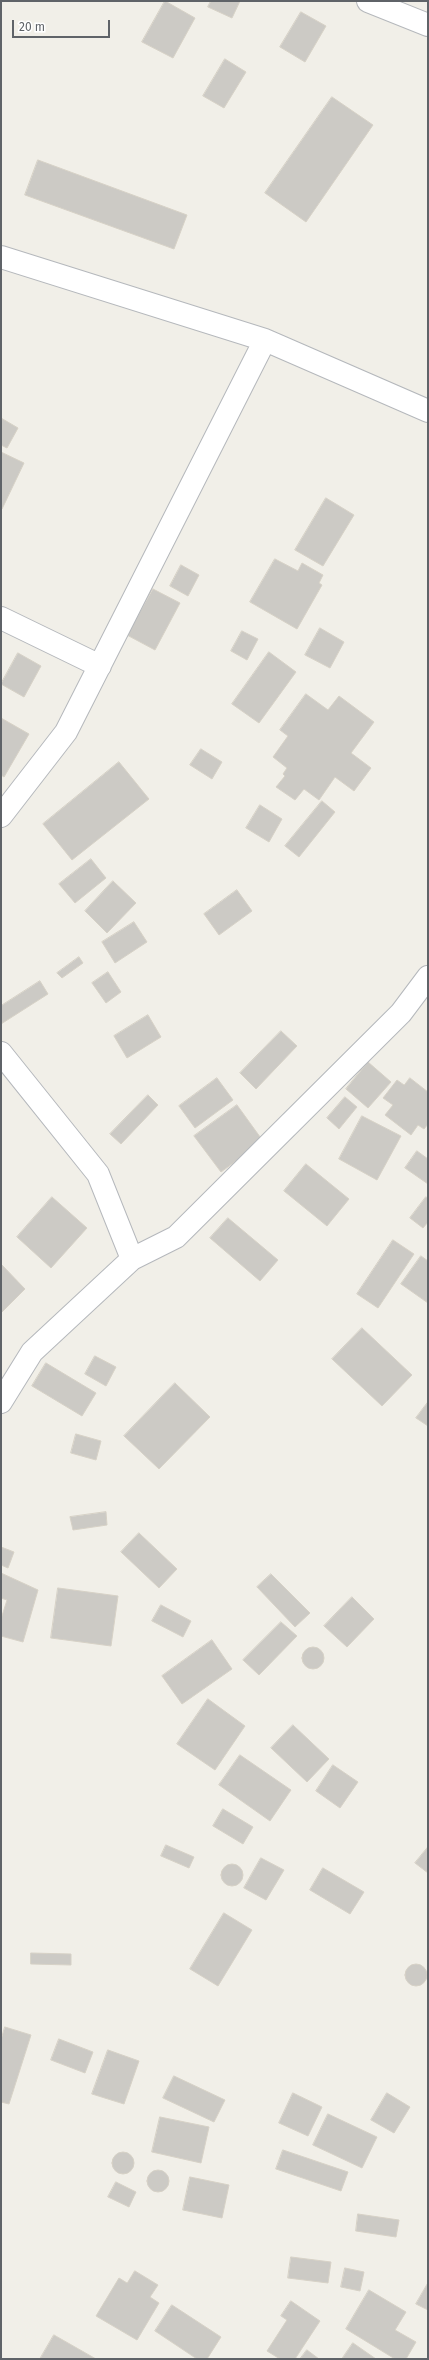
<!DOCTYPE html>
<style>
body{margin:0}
#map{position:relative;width:429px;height:2360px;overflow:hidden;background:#f1efe8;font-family:"Fira Sans",sans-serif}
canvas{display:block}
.frame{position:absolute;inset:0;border:2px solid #5f6368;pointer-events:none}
.scale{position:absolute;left:12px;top:20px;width:98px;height:18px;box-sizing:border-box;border:2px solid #5f6368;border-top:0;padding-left:5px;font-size:12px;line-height:14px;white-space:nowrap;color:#5f6368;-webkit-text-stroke:3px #fff;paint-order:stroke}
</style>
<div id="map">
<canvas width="429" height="2360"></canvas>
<div class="frame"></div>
<div class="scale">20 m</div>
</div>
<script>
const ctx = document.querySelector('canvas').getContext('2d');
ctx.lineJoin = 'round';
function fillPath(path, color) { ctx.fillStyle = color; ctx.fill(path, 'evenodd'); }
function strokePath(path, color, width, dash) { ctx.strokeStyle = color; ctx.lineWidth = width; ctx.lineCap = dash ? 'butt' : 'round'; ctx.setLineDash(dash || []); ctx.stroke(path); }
const building = new Path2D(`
 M165,1L195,18L173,58L142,42Z
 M211,1H240L232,18L208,7Z
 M301,12L326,26L305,62L280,47Z
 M225,59L246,72L224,108L203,96Z
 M332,97L373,125L306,222L265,193Z
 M38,160L187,215L174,249L25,195Z
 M1,418L18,428L7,448L1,445Z
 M1,452L24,463L2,509L1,508Z
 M326,498L354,515L323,566L295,550Z
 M275,559L298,571L302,563L323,575L319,583L322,585L297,629L250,602Z
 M181,565L199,575L188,596L170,586Z
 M153,589L180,603L155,650L127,635Z
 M320,628L344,642L330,668L305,655Z
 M242,631L258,639L247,660L231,651Z
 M269,652L296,672L259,723L232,704Z
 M18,653L41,666L24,697L1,684Z
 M306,694L328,710L339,696L374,722L351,753L371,768L354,791L335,777L319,800L304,789L295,800L276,787L285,776L283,774L287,768L273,757L288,736L280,730Z
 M1,718L29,734L4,777L1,775Z
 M201,749L222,762L212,779L190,765Z
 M119,762L149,799L72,860L43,824Z
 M322,801L335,812L299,857L285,846Z
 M260,805L282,819L269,842L246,828Z
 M91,859L106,878L75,903L59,884Z
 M113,881L136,903L107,933L85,911Z
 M237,890L252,911L219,935L204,914Z
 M134,922L147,942L115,963L102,942Z
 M79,957L83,963L62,978L57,973Z
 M108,972L121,992L106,1003L92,983Z
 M40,981L48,994L1,1024V1006Z
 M148,1015L161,1037L127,1058L114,1036Z
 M281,1031L297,1046L256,1089L240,1073Z
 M368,1062L391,1082L368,1108L346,1089Z
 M217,1078L233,1100L195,1128L179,1106Z
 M410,1078L428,1092V1124L424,1129L418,1125L411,1135L385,1115L393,1105L383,1098L397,1080L404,1085Z
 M148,1095L158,1105L121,1144L110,1134Z
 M345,1097L357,1107L339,1129L327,1118Z
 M237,1105L263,1141L221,1172L194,1136Z
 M362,1116L401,1136L377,1180L339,1159Z
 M417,1151L428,1159V1184L405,1168Z
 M306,1164L349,1199L327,1226L284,1191Z
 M52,1197L87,1228L51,1268L17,1237Z
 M426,1197L428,1198V1222L423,1228L410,1218Z
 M228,1218L278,1260L260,1281L210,1238Z
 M393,1240L414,1254L378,1308L357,1294Z
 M421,1256L428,1261V1303L401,1284Z
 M1,1264L25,1289L1,1313Z
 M362,1328L412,1375L382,1406L332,1359Z
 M95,1356L116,1367L106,1386L85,1374Z
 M46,1363L96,1393L82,1416L32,1386Z
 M175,1383L210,1417L159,1469L124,1436Z
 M428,1402V1426L416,1418Z
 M76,1434L101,1441L96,1460L71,1453Z
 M106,1512L107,1525L73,1530L70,1517Z
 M139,1533L177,1569L159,1588L121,1552Z
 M1,1547L14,1552L8,1568L1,1565Z
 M1,1573L38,1590L23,1642L1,1636V1619L7,1600L1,1598Z
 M271,1574L310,1613L295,1627L257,1587Z
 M58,1588L118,1596L111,1646L51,1638Z
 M352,1597L374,1619L347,1647L324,1626Z
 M161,1605L191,1621L183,1637L152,1621Z
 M281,1622L297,1636L259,1675L243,1660Z
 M212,1640L232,1669L182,1704L162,1676Z
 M302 1658a11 11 0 1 1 22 0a11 11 0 1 1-22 0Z
 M208,1699L245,1726L215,1770L177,1744Z
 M293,1725L329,1759L307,1782L271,1748Z
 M240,1755L291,1790L270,1821L219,1785Z
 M333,1765L358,1782L340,1808L316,1791Z
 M223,1809L253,1827L243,1844L213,1826Z
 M166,1845L194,1857L189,1868L161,1856Z
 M428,1847V1873L415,1863Z
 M261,1858L284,1870L266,1900L244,1888Z
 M221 1875a11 11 0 1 1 22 0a11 11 0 1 1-22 0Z
 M323,1868L364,1892L350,1914L310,1890Z
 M224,1913L252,1930L218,1986L190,1969Z
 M31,1953L71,1954V1965L31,1964Z
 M405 1975a11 11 0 1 1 22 0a11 11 0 1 1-22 0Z
 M5,2027L31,2035L9,2104L1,2102V2040Z
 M59,2039L93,2052L85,2073L51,2060Z
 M108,2050L139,2061L124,2104L92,2094Z
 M174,2076L225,2100L214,2122L163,2098Z
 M293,2093L322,2107L308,2136L279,2123Z
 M387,2093L410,2107L394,2133L371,2120Z
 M328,2114L377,2137L362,2168L313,2145Z
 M160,2117L209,2127L201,2163L152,2152Z
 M283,2150L348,2172L341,2191L276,2169Z
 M112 2163a11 11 0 1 1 22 0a11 11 0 1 1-22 0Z
 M147 2181a11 11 0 1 1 22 0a11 11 0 1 1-22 0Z
 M190,2177L229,2185L222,2218L183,2210Z
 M116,2182L136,2192L129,2207L108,2197Z
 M358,2214L399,2220L396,2237L356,2231Z
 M291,2257L331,2262L328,2283L288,2278Z
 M345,2268L364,2272L360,2291L341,2287Z
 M135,2271L158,2285L150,2297L159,2303L137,2340L96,2316L119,2278L127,2283Z
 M428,2283V2310L416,2304Z
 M369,2290L406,2312L395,2330L416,2342L406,2359H395L346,2329Z
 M291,2301L320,2321L295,2359H280L267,2351L287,2320L281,2316Z
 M172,2305L221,2337L207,2359H197L155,2331Z
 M54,2335L96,2359H40Z
 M353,2343L376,2359H342Z
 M307,2350L319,2359H300Z`);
fillPath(building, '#cccac5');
strokePath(building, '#d6d1c6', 1);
const minor = new Path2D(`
 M368,1L428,25
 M1,257L265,340L428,411
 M1,618L100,666
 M1,816L66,732L265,340
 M1,1053L98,1174L132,1259
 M1,1402L32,1352L132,1259L176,1237L401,1013L428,977`);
strokePath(minor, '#b5b8bc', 24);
strokePath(minor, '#fff', 22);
</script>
